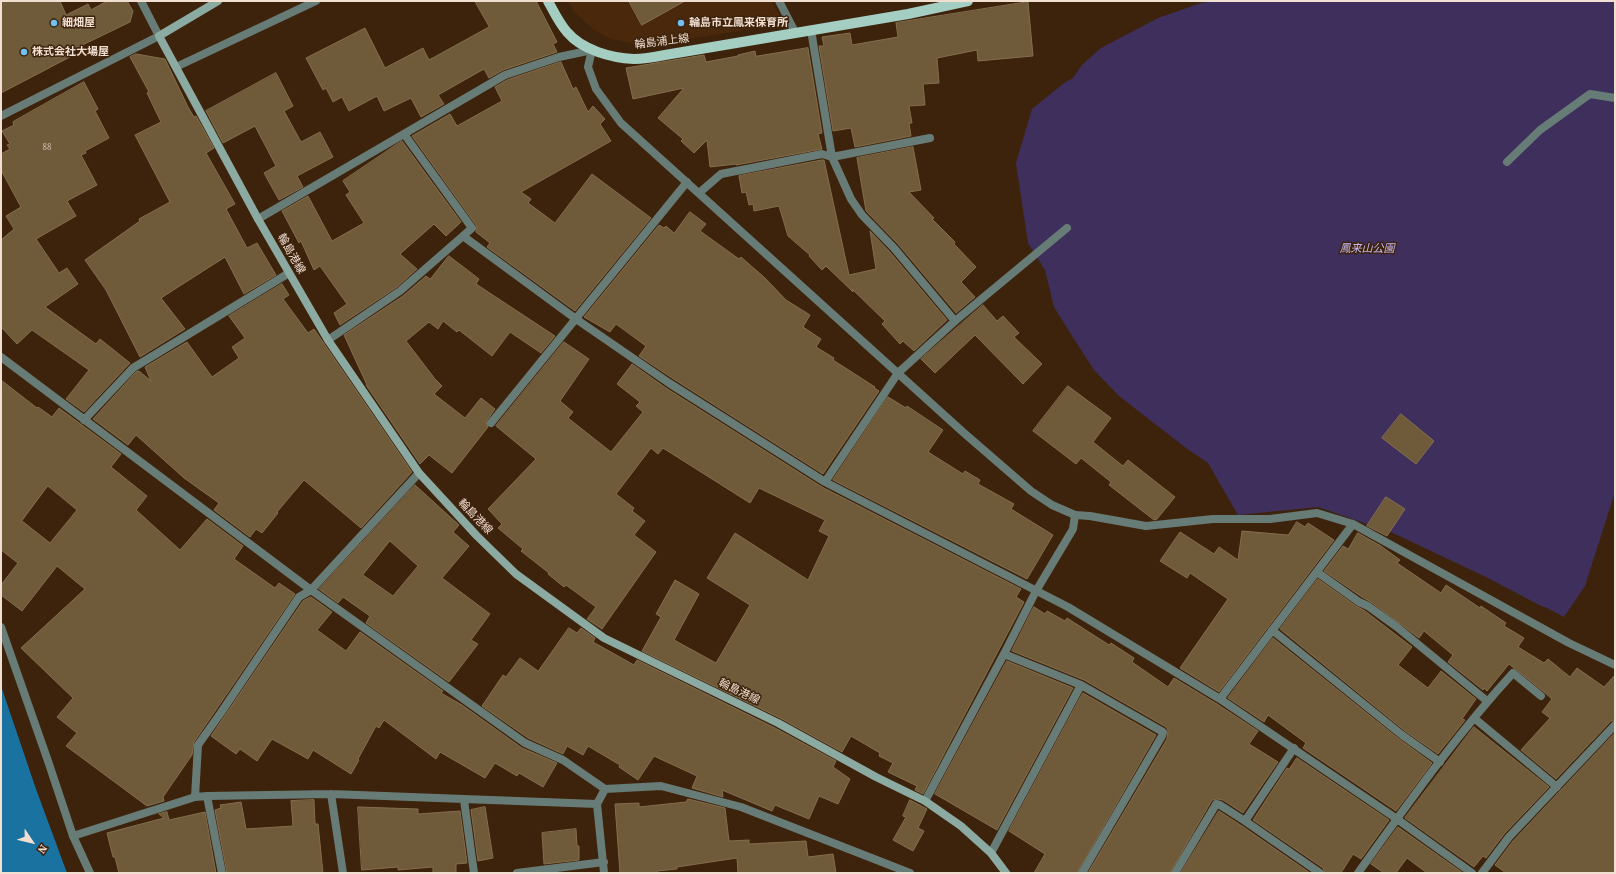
<!DOCTYPE html>
<meta charset="utf-8">
<style>
body{margin:0}
#map{position:relative;width:1616px;height:874px;overflow:hidden;background:#3e230c;font-family:"Source Serif 4",serif}
canvas{display:block}
.frame{position:absolute;inset:0;border:2px solid #f1dfd2;pointer-events:none}
.north{position:absolute;left:12px;top:822px;width:40px;height:40px;-webkit-text-stroke:3px #3e230c;paint-order:stroke;rotate:125deg;font-size:11px;font-weight:700;line-height:16px;text-align:center;color:#f1dfd2}
.north::after{content:'';display:block;margin:auto;width:14px;height:18px;background:#f1dfd2;clip-path:polygon(50% 0,100% 100%,50% 72%,0 100%)}
</style>
<div id="map">
<canvas width="1616" height="874"></canvas>
<div class="frame"></div>
<div class="north">N</div>
</div>
<script>
const ctx = document.querySelector('canvas').getContext('2d');
ctx.lineJoin = 'round';
function fillPath(path, color) { ctx.fillStyle = color; ctx.fill(path, 'evenodd'); }
function strokePath(path, color, width, dash) { ctx.strokeStyle = color; ctx.lineWidth = width; ctx.lineCap = dash ? 'butt' : 'round'; ctx.setLineDash(dash || []); ctx.stroke(path); }
function write(font, color, halo, rows, align = 'center') {
  ctx.font = font + ' "Source Serif 4","Noto Sans JP",serif'; ctx.lineWidth = 3; ctx.setLineDash([]); ctx.textBaseline = 'middle'; ctx.strokeStyle = halo; ctx.fillStyle = color; for (const [text, x, y, turn = 0] of rows) {
    ctx.save(); ctx.translate(x, y); ctx.rotate((+turn || 0) * Math.PI / 180); ctx.textAlign = isNaN(turn) ? turn : align; if (halo) ctx.strokeText(text, 0, 0); ctx.fillText(text, 0, 0); ctx.restore();
  }
}
fillPath(new Path2D(`
 M568,1H771L782,19L769,26L658,44L643,45L611,39L594,30L574,12Z`), '#49280c');
fillPath(new Path2D(`
 M1214,1H1615V492L1585,586L1564,617L1545,607H1543L1486,577L1393,533L1318,507L1238,515L1208,463L1186,448L1119,396L1094,370L1074,339L1054,307L1045,270L1028,243L1016,163L1032,109L1064,83L1073,78L1082,65L1101,48L1158,18L1201,3Z`), '#3e2f5c');
fillPath(new Path2D(`
 M1,686L36,789L67,873H1Z`), '#1a72a1');
const building = new Path2D(`
 M8,1H60L66,15L88,4L91,10L107,1H127L133,11L130,22L70,51V57L1,93V4Z
 M475,1H536L557,42L553,44L557,52L503,70L489,78L484,69L438,95L444,104L421,117L411,98L384,111L377,96L349,111L342,97L333,102L326,88L323,90L306,58L365,28L385,68L423,48L429,60L489,27Z
 M629,1H685L642,25Z
 M1028,2L1033,56L978,61L977,50L937,58L939,83L923,84L925,105L909,106L912,123H909L911,136L855,147L851,128L833,131L819,46H824L822,37L850,33L852,45L898,37L896,23Z
 M808,48L822,133L818,134L822,149L736,165V164L710,167L707,140L694,153L681,141L683,139L658,118L684,88L633,99L626,68L704,55L706,62L738,56V55L755,51L756,56Z
 M136,54L165,59L188,107L194,117L196,116L214,148L206,153L235,204L226,209L247,248L257,243L276,275L244,294L225,257L161,298L185,329L140,357L106,290L85,260L140,221L139,219L170,202L135,135L161,122L147,93L149,92L130,57Z
 M561,62L573,89L576,87L588,112L593,106L605,119L600,124L611,141L521,192L531,199L528,203L555,223L592,174L651,218L575,311L487,247L490,243L476,232L477,228L476,225L412,136L450,114L457,126L502,101L495,87L507,80Z
 M276,73L293,106L284,111L301,142L320,132L333,157L297,176L303,187L279,200L264,173L276,166L255,126L223,143L206,111Z
 M84,82L98,109L95,111L109,138L85,151L86,153L81,155L97,185L67,201L76,216L36,239L59,273L67,268L78,284L45,307L96,344L100,339L130,363L84,412L66,399L89,370L32,330L17,344L1,327V240L14,229L6,216L21,207L1,170V154L10,149L7,145L10,144L2,131L14,125L13,122Z
 M402,141L461,222L446,236L434,224L400,254L417,269L397,287L340,325L334,313L347,304L320,266L314,270L301,241L299,243L282,211L308,196L332,241L364,223L346,195L350,192L343,181Z
 M913,147L921,190L909,192L934,218L932,219L955,242L954,244L976,267L961,282L975,297L956,313L898,244L866,211L857,158Z
 M822,160H824L849,275L876,269L870,231L890,252L947,320L914,351L903,341L900,344L882,324L885,321L852,289L853,292L826,266L822,270L809,256L810,255L788,236L779,206L754,211L753,204L749,205L746,192L742,193L739,176Z
 M690,212L706,224L700,231L739,259L741,257L765,278L786,300L810,315L803,327L821,339L816,347L834,358L833,360L875,387L874,388L879,391L823,474L672,378L639,356L646,346L616,324L610,332L584,317L659,225L664,228L666,226L674,233Z
 M449,256L479,279L476,284L555,336L541,353L510,332L492,356L459,330L457,332L443,321L438,329L429,322L406,341L435,379L442,386L434,394L465,418L481,398L495,409L486,422L488,427L452,473L429,455L420,464L366,385H367L344,335L403,296L426,276L430,279Z
 M282,284L289,295L283,299L308,333L314,329L412,472L361,528L304,480L277,512L278,513L262,533L256,529L250,537L214,510L219,503L184,478L136,435L128,445L93,419L136,372L139,371L151,381L145,367L187,342L212,377L239,358L232,347L245,338L229,316Z
 M983,305L997,321L1003,316L1019,333L1014,337L1042,364L1023,384L975,335L935,373L921,359Z
 M564,342L589,359L560,401L573,412L568,418L611,452L643,412L636,406L640,402L617,384L632,364L666,388L822,487L1021,589L1016,597L1024,602L923,794L915,790L917,786L888,772L893,763L879,756L880,753L851,736L842,752L780,718L642,651L661,617L656,614L675,580L699,594L674,640L716,663L750,605L707,578L735,533L808,580L829,536L819,531L825,520L759,488L750,503L663,448L658,454L651,448L616,494L634,508L632,511L645,521L634,535L656,552L602,629L587,619L596,607L566,585L564,587L548,574L549,573L521,551L523,549L498,528L502,524L488,509L536,459L496,426Z
 M1,380L37,408L38,407L52,417L59,408L121,454L111,467L147,496L136,510L180,550L207,519L243,546L234,559L275,588L279,583L295,594L194,742L192,755L163,797L164,801L147,806L66,746L77,733L57,717L73,698L21,648L85,589L57,566L22,611L1,595V585L18,563L1,550ZM48,486L77,510L50,543L22,521Z
 M1068,386L1111,418L1093,442L1123,466L1128,460L1175,497L1157,519L1154,520L1109,485L1111,482L1081,458L1076,464L1033,431Z
 M888,397L906,408L907,406L943,430L928,452L963,474L965,471L980,480L978,484L1014,504L1011,509L1053,535L1027,579L833,480Z
 M1401,414L1434,441L1416,464L1382,438Z
 M415,485L459,525L453,532L469,546L442,578L490,614L471,640L478,644L449,682L366,623L370,616L343,597L338,603L319,589ZM390,541L418,566L393,596L363,575Z
 M1386,497L1405,509L1387,536L1367,526Z
 M1297,522L1305,527L1308,523L1334,540L1219,692L1180,668L1228,599L1190,573L1187,578L1160,561L1180,532L1214,554L1219,547L1238,560L1242,531L1288,535Z
 M1358,533L1381,546L1400,560L1397,563L1441,593L1446,585L1480,608L1481,606L1506,623L1504,626L1524,638L1518,647L1544,663L1548,659L1570,677L1577,668L1604,687L1615,675V720L1611,721L1556,779L1521,750L1550,718L1542,712L1552,699L1544,692L1509,664L1487,691L1484,688L1483,690L1448,662L1453,655L1424,631L1419,638L1371,602L1362,597L1324,571L1343,546L1348,549Z
 M1318,579L1356,606L1365,611L1412,647L1398,665L1428,688L1441,671L1476,699L1462,719L1465,720L1438,754L1405,731L1280,629Z
 M311,597L332,612L317,630L346,651L360,632L443,691L441,693L462,705L522,748L557,763L543,787L519,773L517,776L495,763L485,778L440,752L436,759L384,720L379,728L376,726L358,759L359,760L351,774L313,750L308,759L272,739L257,761L240,749L236,754L211,736L303,601Z
 M1034,607L1045,614L1047,611L1065,621L1067,618L1109,645L1111,643L1134,658L1132,662L1168,687L1174,678L1217,704L1258,731L1249,744L1278,762L1243,813L1223,800L1217,799L1212,800L1170,873H1088L1167,739L1168,730L1166,727L1084,680L1012,651Z
 M569,628L577,633L581,628L595,638L593,642L634,665L637,660L775,728L836,761L833,767L850,779L838,804L819,796L809,819L775,805L772,811L722,790L723,797L692,788L697,776L654,756L638,780L619,767L620,765L588,746L583,755L567,746L563,754L528,738L482,706L503,675L506,677L520,658L538,671Z
 M1273,638L1399,739L1432,763L1396,811L1303,748L1306,743L1268,715L1264,722L1228,698Z
 M1007,661L1073,688L997,830L935,794Z
 M1083,693L1156,735L1077,873H1034L1045,854L1009,831Z
 M1474,727L1549,787L1505,833L1486,858L1483,856L1474,867L1405,818Z
 M1615,733V873H1506L1495,865L1513,841Z
 M1297,758L1389,820L1361,859L1353,854L1341,873H1325L1323,868L1253,820L1287,768L1289,769Z
 M688,799L725,808L729,841L749,840V844L806,841L808,857L833,854L836,873H738L737,858L677,867V869L657,871V873H620L615,804L639,803V807L686,802Z
 M314,800L315,824H318L323,873H227L215,810L221,808L220,805L241,802L246,829L293,826L291,801Z
 M910,800L927,809L918,828L924,831L913,851L893,840L906,817L903,816Z
 M358,807L418,809V814L460,811L467,863L456,864V873H433V867L398,870V867L362,870Z
 M485,807L493,858L478,861L471,810Z
 M1219,811L1242,826L1310,873H1181Z
 M167,812L169,820L205,812L216,873H119L115,857H113L107,833L164,818L159,814Z
 M1398,827L1463,873H1427L1407,858L1396,873H1384L1371,864Z
 M576,829L577,846H579V860L544,864L542,833Z`);
fillPath(building, '#6f5a3a');
strokePath(building, '#836e4e', 1);
strokePath(new Path2D(`
 M1507,162L1540,130L1590,94L1615,98
 M955,321L1067,228`), '#687c77', 8);
strokePath(new Path2D(`
 M176,67L316,1`), '#687c77', 8);
strokePath(new Path2D(`
 M141,1L159,36
 M779,1L795,32
 M811,30L832,157L851,199L862,215L894,248L955,321L898,373L825,482
 M404,134L472,228L463,236L576,319L669,383L825,482L1068,607L1220,699L1397,819L1472,873
 M699,193L721,174L822,154L832,157L930,138
 M258,219L505,75L559,57L592,50
 M328,340L400,291L463,236
 M1,357L311,590L525,743L563,760L605,789L661,786L741,807L910,873
 M84,420L133,368L289,273
 M491,423L687,182
 M1317,572L1359,602L1368,606L1397,627L1487,701
 M1272,630L1402,735L1440,762
 M1004,654L1081,685L1163,732L1162,736L1082,873
 M1220,699L1353,524
 M1474,718L1557,787
 M331,794L343,873
 M207,796L222,873
 M195,797L198,745L220,714L299,597L311,590L419,473
 M464,800L474,873
 M925,801L1004,654L1036,591L1073,529L1075,515L1090,516L1146,526L1213,519H1270L1317,513L1353,524L1569,643L1615,665
 M1245,821L1320,873
 M73,836L195,797L207,796L331,794L597,804
 M991,853L1081,685
 M517,873L604,862
 M604,873L597,804L605,789
 M1175,873L1215,806L1216,804L1220,805L1245,821L1294,748
 M1358,873C1407,805 1456,735 1513,673L1541,696
 M1482,873L1509,837L1615,725`), '#687c77', 8);
strokePath(new Path2D(`
 M592,50L588,67L596,89L621,123L964,433L1031,491L1052,505L1075,515
 M1,116L159,36
 M1,627L48,761L73,836L90,873`), '#687c77', 8);
strokePath(new Path2D(`
 M218,1L159,36L258,219L328,340L419,473L477,536L516,574L604,638L778,723L876,777L925,801L961,826L991,853L1006,873`), '#8baaa2', 8);
strokePath(new Path2D(`
 M548,1C554,12 559,23 567,32C582,50 611,58 634,59C644,59 655,57 665,55L908,14L968,1`), '#a5cec3', 10);
for (const [x, y, r, color] of [
 [54,23,4,"#70c1f4"],
 [681,23,4,"#70c1f4"],
 [24,52,4,"#70c1f4"]
]) { const dot = new Path2D(); dot.arc(x, y, r, 0, 2 * Math.PI); ctx.fillStyle = color; ctx.fill(dot); strokePath(dot, '#3e230c', 1.5); }
write('9px', '#d0beac', null, [
 ["88",47,148]
]);
write('bold 11px', '#f1dfd2', '#3e230c', [
 ["細畑屋",62,23],
 ["輪島市立鳳来保育所",689,23],
 ["株式会社大場屋",32,52]
], 'left');
write('11px', '#f1dfd2', '#3e230c', [
 ["輪島浦上線",662,42,-7],
 ["輪島港線",291,254,60],
 ["輪島港線",475,517,46],
 ["輪島港線",739,692,26]
]);
write('italic 11px', '#c8b7f1', '#3e230c', [
 ["鳳来山公園",1367,249]
]);
</script>
